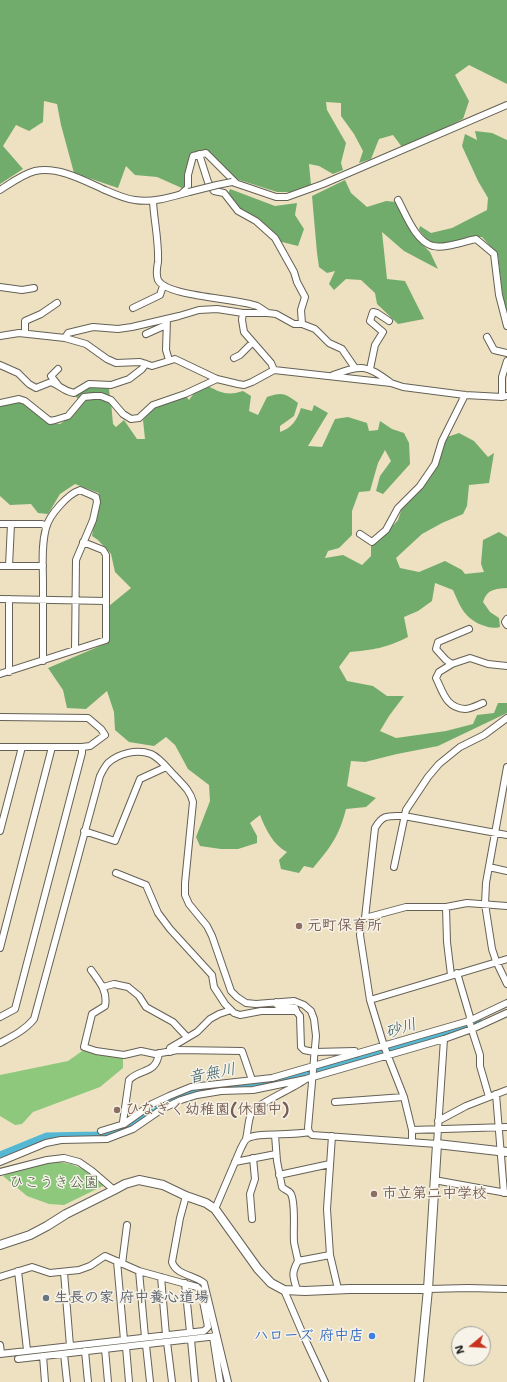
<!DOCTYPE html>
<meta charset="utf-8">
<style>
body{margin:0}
#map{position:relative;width:507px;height:1382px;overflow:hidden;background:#ede1c2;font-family:"Shantell Sans",sans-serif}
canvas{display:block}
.north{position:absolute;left:451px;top:1326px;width:40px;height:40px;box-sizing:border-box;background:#f7f3e8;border:1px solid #9f9d96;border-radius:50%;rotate:252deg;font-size:11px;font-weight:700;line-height:16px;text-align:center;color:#1c1c1c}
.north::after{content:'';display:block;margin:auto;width:14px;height:18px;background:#c8321e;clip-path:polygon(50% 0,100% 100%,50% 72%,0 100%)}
</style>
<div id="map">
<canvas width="507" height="1382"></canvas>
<div class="north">N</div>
</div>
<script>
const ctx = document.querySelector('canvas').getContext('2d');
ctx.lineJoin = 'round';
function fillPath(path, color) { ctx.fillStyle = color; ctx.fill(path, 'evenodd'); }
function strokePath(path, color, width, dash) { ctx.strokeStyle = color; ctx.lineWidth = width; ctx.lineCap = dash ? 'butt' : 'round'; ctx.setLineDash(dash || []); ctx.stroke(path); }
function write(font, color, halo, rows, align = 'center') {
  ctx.font = font + ' "Shantell Sans","Klee One",sans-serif'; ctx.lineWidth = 3; ctx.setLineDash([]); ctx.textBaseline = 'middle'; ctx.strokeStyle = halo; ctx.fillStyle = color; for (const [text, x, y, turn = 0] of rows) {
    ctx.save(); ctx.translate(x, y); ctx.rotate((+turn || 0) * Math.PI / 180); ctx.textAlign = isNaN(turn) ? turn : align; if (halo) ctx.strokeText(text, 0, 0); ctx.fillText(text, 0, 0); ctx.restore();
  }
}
fillPath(new Path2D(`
 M85,1049L123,1057V1068L100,1087L33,1112L22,1124L15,1125L0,1116V1075L68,1061Z
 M53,1161L71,1164L85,1170L105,1185L64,1205L49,1204L27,1196L3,1176L16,1170Z`), '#8dc87c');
fillPath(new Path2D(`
 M0,0H507V84L469,65L455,75L469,101L463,119L435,133L402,147L393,135L379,139L371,159L359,163L363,151L354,134L341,116V103L326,102L327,110L346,143L341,163L343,170L333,174L319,166L309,164L311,185L293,192H277L233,178L206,150L192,154L185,173L184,189L157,177L135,175L126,166L118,188L74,173L61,125L57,104L44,101L43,122L29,131L16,125L3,146L23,169L0,184Z
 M475,131L492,133L507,140V315L503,300L498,255L482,237C462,236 450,246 429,242L419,230L420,226L431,233L452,228L487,210L488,198L478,181L462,146L465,134L477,140Z
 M345,180L351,193L367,207L386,201L397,202L418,240L430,252L438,269L404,251L382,232L387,279L405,281L424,319L398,324L377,304L375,293L361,280L346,279L334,290L329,284L335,271L327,273L319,267L317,253L312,196Z
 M230,189L275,206L297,203L295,215L304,229L298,246L282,242L253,216L241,209L228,194Z
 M89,385L101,386L109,389L110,398L83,396L78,399L75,395Z
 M208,386C221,393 228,396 243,391L251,396L249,411L258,415L267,397C282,392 285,393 298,403L294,416L280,426V432C292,428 297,420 301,408L312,411L314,405L328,413L308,446L322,447L335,419L348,417L367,423L369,431L378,430L380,421L392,429L404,433L409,443L410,464L383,494L376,491L380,476L391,461L385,450L378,463L370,491L359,492L352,511V535L339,548L328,551L325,558L343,555L362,565L371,556V543L387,532L398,520L403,505L421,488L447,437L459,433L474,441L488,457L494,453L489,483L469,485L467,506L463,514L442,523L422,534L396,558L400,568L419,572L445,561L462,570L465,574L484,572L481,564L483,540L499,532L507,537V588C495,589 487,589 483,602L490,612L499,618L500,627C492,629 488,627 482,625C464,618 460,606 453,590L435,583L432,601L418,611L404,617L408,637C386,648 373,650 350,652L339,667L347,681L373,686L387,696H404L389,716L380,731L396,738L446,731L473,724L477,715L494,713L498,703H507V713L438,746L397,754L365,762L351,761L347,786L376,798L366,807L346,809C339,836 331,847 313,868L304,866L299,873L281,869L279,860L287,852C273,845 265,828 260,815L250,823L257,836V843L238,849H221L200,846L196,837L210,801L209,785L188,769L175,745L166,737L154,746L129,742L115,730L114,712L107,691L86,709L67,708L63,690L48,668L107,643L109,606L131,588L115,572L111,554L98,540L92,536L99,493L75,484L60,494L48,514L38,513L31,504L10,505L0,496V405L22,401L49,422L60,424L70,417L87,397H99L111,402L113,424L116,427L124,420L137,439H145L143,420L154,408L162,404L186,396L189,400L195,392Z`), '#72ac6c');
strokePath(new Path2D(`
 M0,1156L47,1137L96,1136L121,1129L137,1121L151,1109L174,1097L194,1090L272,1081L300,1075L464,1026L477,1020`), '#54b7d3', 9);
const minor = new Path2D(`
 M199,154L208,182L214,191L224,193L238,211L256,221L275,238L294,272L297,282L305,297L301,310L302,324
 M232,182L276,197H287L323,184L507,105
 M0,190C11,183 23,174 35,171C59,166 85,181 105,190C114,194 125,199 135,200C153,203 171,197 189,192
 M181,194L188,188V175L193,156L206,153L236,183
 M398,200C406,215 416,242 433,246C444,249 465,241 476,239L494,254L499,295L507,326
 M153,201C154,221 159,241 158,262C157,267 156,275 158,280C167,297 237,298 257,306C261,308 264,311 268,313
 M0,287L22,290L34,288
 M133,308L160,295L163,286
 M243,313L242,320L244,332L271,363L274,370
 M167,319L166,350L169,360
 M25,333V321L41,314L57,303
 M146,334L166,325
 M0,336L19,333L65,338L86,344L107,359L116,363L140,362L152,366L175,359L217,379L238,384L244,385L252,382L274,370L391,383L403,387L465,395L502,397L507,396
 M487,337L494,350L507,353
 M65,338L68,333L93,327L118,329L132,327L179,316L199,310L217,309L243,313H268L276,314L294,324H302L315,329L329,343L342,349L355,368
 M234,358L240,355L253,342
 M0,365L18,373L29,384L36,388L51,382C61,386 63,391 74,393L89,384L111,385L129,379L142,369L146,364
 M58,369L51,376L58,385
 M370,369L375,345L383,332L370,321L373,312L377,313L389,321
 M333,375C362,365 366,364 391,383
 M502,397V377L507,361
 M0,403L19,399L25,401L50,421L55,420L68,416L84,397L94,396H101L111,400L123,414L131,419L139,418L153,405L185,394L217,379
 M0,524H42L46,526
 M360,534L372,542L386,530L398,508L420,486L435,464L442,441L465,395
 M0,566H43
 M9,566L11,524
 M0,599L106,601
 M507,619L505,622L507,625
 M43,661C43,635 43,609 43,583C43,565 41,546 46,528C49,515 68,494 80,490L96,497L97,502L93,520L76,560L75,650
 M452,664L446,660L436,649L438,642L469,629
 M9,672V599
 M0,674L106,640V555L103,550L83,542
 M483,703C478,705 470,709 465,709C446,708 443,692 436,678L439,672L452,664L470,658L488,664L507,666
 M0,717L88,718L101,729L105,735L90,746L82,747H0
 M507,767L486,883L485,904L492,949L496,961L507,984
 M0,831L22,747
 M84,831L115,841L140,779L166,767
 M394,867L406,810L428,777L439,764L460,747L484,735L507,718
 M489,867L507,871
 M116,873L146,885L158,913L170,929L212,975L214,987L225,1004L234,1013L240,1015L261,1011H296L300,1016L301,1047L304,1050L314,1052L355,1051L356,1054
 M446,907L447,942L451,975
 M365,918L375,828C383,814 388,816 404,816L507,835
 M0,948L52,747
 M91,970C99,981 108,991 105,1006L92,1014L84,1047L96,1051L124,1055L141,1051L155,1054L178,1050L242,1051L252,1080
 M457,973L470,1017L469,1021L480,1055V1066L489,1097
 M103,987L114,984L128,987L139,996L146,1007L173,1022L187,1037
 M370,1000L507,959
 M276,1002L277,1005L295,1008L296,1010
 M0,1017L15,1009L82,753V747
 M0,1043C13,1036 25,1030 34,1019L100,776C102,772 105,766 108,763C119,753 137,749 151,754C160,758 168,769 174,775C182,784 190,790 193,802L185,883V895L189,904L207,926L212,936L231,991L237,997L246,1003L256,1004L294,1001L304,1005L311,1011L314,1019L316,1036L308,1128L309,1132
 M170,1052V1048L197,1032L210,1019L219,1014L231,1010
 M496,1094L504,1193
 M335,1102L404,1097
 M438,1121L466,1106L507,1090
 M124,1124L123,1122L129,1080C140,1068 156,1075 159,1053
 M412,1130L507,1127
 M101,1131L124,1124L152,1104L169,1096L191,1087L272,1078L469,1021L507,1003
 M275,1135L277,1161L282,1187C284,1190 289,1190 291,1194C296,1204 293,1230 294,1242C295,1248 297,1255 298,1261C291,1274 293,1276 297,1290
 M332,1136L327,1209L330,1255L338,1289
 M246,1139C248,1131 248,1121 251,1114C255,1104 295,1088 306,1079L444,1039L472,1029L507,1013
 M412,1142V1130L404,1097L384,1046L370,1000L360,935L361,922L365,918L406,907H446L467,903L507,906
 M0,1162L46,1143L61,1140L107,1139L133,1129L162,1109L181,1100L197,1095L221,1091L253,1090L306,1079
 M235,1162L276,1154
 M0,1172L47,1160L64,1158L79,1162L92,1171L114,1190
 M279,1175L330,1164
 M434,1180L507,1193
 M186,1196L180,1218L172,1262C176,1275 194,1275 204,1283L228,1382
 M215,1209L241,1148C243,1145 244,1140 248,1138C259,1132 293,1136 309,1132L312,1135L437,1144L444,1039
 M252,1219L250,1194L255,1179L253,1158
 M117,1261L124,1340
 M298,1261L330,1255
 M122,1264L127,1225
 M18,1271L27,1350
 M139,1271L145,1337
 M64,1272L70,1346
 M0,1277L32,1267L50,1273L79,1270L90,1266L105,1256L139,1271L197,1287L201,1291L208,1327L204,1331L0,1354
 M161,1277L166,1335
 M185,1283L190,1332
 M428,1289L468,1288L507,1289
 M284,1290L305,1339L325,1382
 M213,1337L220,1382
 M191,1340L195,1382
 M167,1342L172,1382
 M0,1345L1,1353
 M146,1345L150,1382
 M126,1347L129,1382
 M105,1349L108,1382
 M85,1351L88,1382
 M64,1354L67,1382
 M43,1356L45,1382
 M18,1359L217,1336`);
const major = new Path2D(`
 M0,1245L30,1235L47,1226L66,1214L114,1190L125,1184L139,1180L163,1185L186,1196L206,1203L215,1209L258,1269L271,1283L284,1290L305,1291L349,1289H428
 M419,1382L428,1289L437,1144L507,1152`);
strokePath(minor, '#656156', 8);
strokePath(major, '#656156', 10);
strokePath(minor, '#fff', 6);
strokePath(major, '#fff', 8);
const minorBridge = new Path2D(`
 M189,192L217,185L232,182`);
strokePath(minorBridge, '#656156', 8, []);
strokePath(minorBridge, '#fff', 6);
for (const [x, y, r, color] of [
 [299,926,4,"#8d6e63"],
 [117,1110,4,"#8d6e63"],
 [374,1194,4,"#8d6e63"],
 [46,1298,4,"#6b7280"],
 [372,1336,4,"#3f7fe0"]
]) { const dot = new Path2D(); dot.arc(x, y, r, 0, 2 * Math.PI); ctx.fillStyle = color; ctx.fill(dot); strokePath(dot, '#f7f3e8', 1.5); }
write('bold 15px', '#785e54', '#f7f3e8', [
 ["元町保育所",307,926],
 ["ひなぎく幼稚園(休園中)",125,1110],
 ["市立第二中学校",382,1194]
], 'left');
write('15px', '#44583e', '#f7f3e8', [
 ["ひこうき公園",54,1183]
]);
write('bold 15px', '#5b616d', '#f7f3e8', [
 ["生長の家 府中養心道場",54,1298]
], 'left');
write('bold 15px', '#366cbe', '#f7f3e8', [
 ["ハローズ 府中店",364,1336]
], 'right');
write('italic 16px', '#325a65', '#f7f3e8', [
 ["砂川",401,1029,-17],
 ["音無川",212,1074,-11]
]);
</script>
